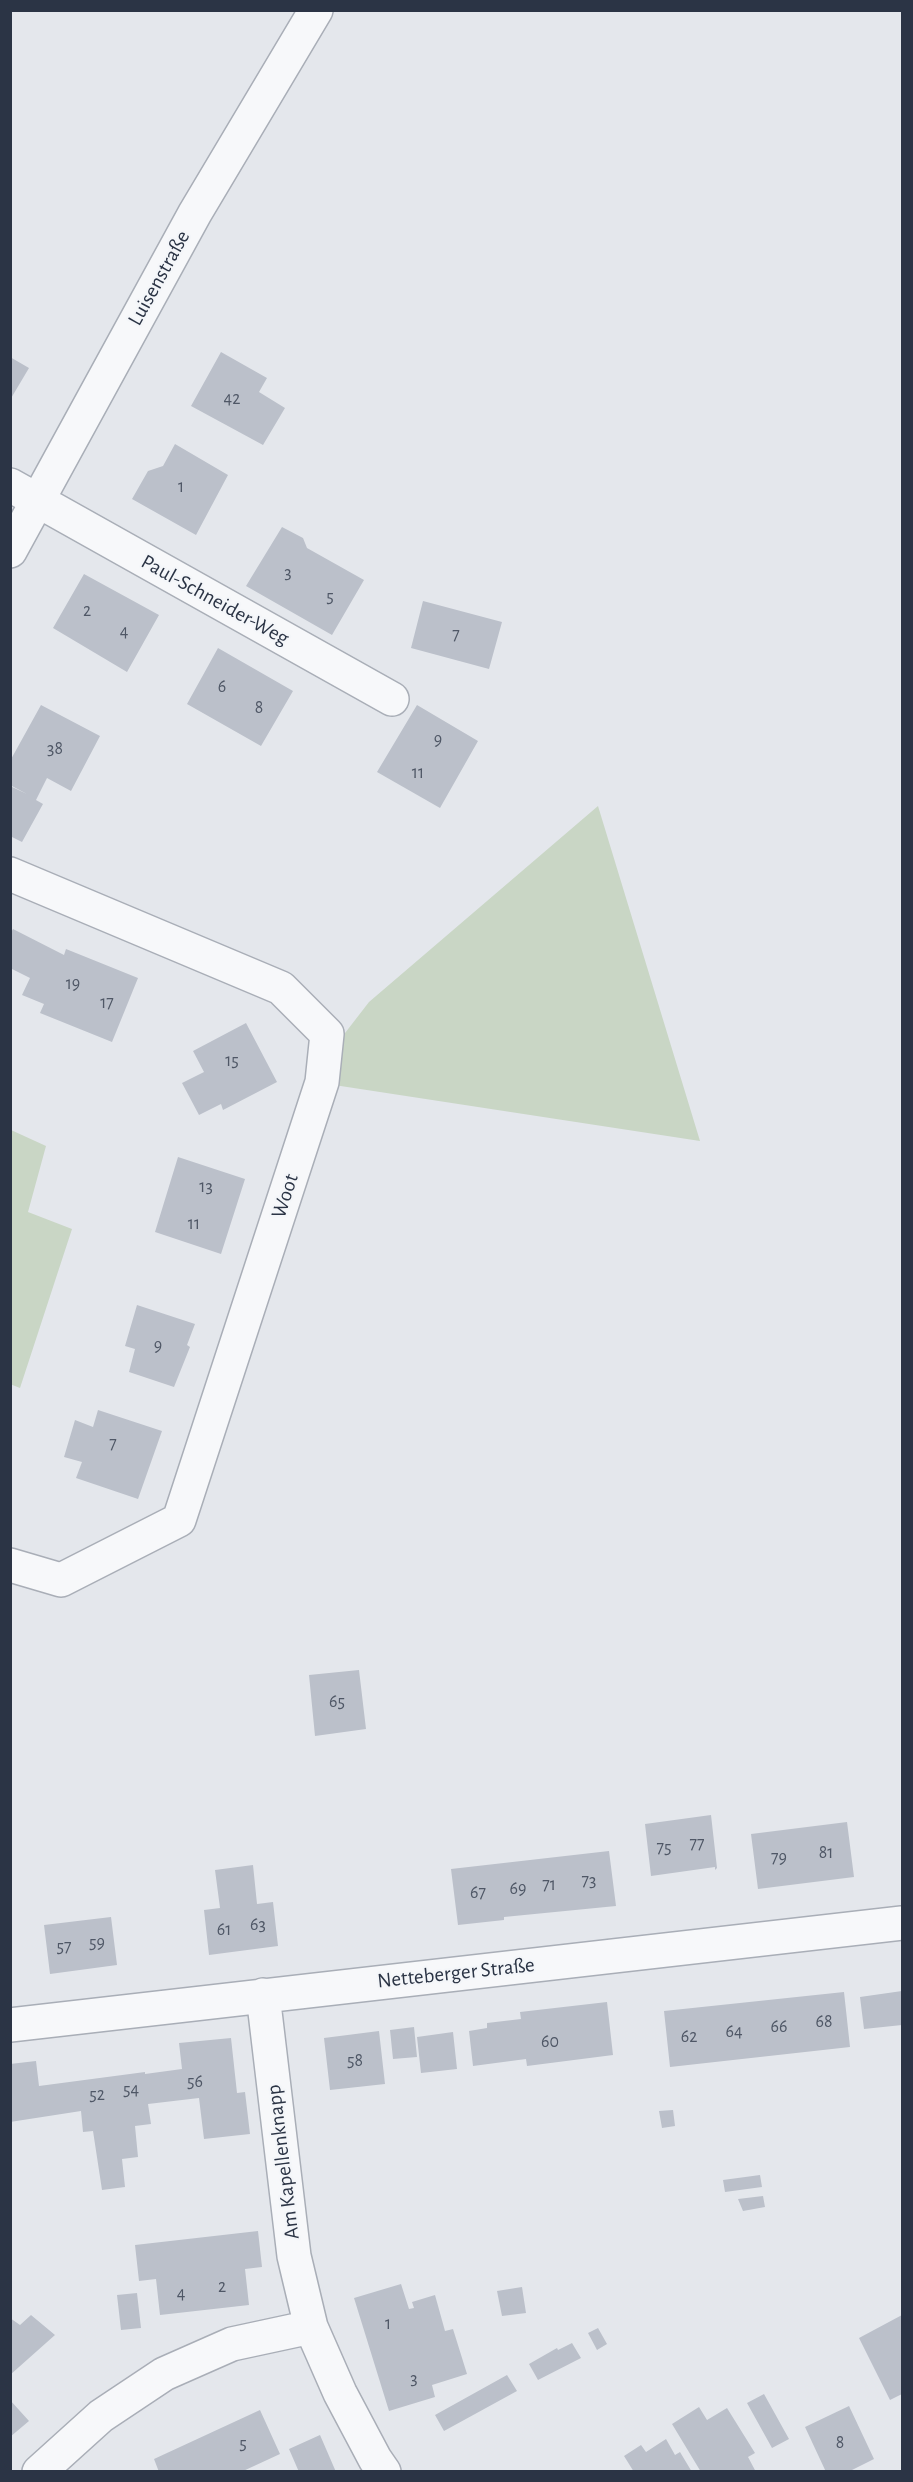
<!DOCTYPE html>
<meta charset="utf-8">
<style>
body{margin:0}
#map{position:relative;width:913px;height:2482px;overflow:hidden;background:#e4e7ec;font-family:"Alegreya Sans",sans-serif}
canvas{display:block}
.frame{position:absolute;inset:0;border:12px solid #2b3445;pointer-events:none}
</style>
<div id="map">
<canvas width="913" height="2482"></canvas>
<div class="frame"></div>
</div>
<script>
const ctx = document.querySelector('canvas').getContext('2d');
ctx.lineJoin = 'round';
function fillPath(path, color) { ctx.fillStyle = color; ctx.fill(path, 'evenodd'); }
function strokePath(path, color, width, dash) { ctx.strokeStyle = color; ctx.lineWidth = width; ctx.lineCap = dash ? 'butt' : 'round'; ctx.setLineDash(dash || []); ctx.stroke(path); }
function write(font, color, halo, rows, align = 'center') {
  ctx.font = font + ' "Alegreya Sans",sans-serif'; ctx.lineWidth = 4.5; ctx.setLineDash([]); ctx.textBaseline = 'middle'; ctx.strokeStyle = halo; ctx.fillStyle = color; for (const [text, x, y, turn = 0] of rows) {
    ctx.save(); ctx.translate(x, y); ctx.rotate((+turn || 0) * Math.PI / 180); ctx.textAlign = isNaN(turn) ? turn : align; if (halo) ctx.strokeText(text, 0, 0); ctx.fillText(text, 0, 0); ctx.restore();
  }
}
fillPath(new Path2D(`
 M598,806L700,1141L308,1081L369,1002Z
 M11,1130L46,1146L28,1212L72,1229L20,1388L10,1384Z`), '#c9d6c5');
fillPath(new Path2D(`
 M221,352L267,378L259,392L285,408L263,445L191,406Z
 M10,357L29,368L10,400Z
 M175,444L228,475L196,535L132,499L148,471L163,466Z
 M282,527L303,538L307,548L364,580L332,635L246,586Z
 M84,574L159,615L127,672L53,628Z
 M423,601L502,622L489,669L411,648Z
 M218,648L293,691L261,746L187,704Z
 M41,705L100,736L71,791L47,778L36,800L43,804L22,842L10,836V786L27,794L10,785V761Z
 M417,705L478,741L440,808L377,772Z
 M13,929L64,955L66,949L138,978L112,1042L40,1013L44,1004L22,995L30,978L10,968V934Z
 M246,1023L277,1082L223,1110L221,1104L199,1115L182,1083L204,1072L193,1051Z
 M178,1157L245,1179L221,1254L155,1232Z
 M137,1305L195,1324L187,1345L190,1347L174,1387L129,1372L135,1349L125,1346Z
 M98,1410L162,1431L138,1499L76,1478L82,1462L64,1457L75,1420L93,1427Z
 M359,1670L366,1729L315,1736L309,1675Z
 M711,1815L717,1868L715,1870V1867L651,1876L645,1824Z
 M847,1822L854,1877L758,1889L751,1834Z
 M609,1851L616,1906L504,1917V1920L458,1925L451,1869Z
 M253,1865L257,1904L273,1902L278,1946L209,1955L204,1910L220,1908L215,1870Z
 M111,1917L117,1965L50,1974L44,1925Z
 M902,1991V2025L864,2029L860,1997Z
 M844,1992L850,2047L670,2067L664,2011Z
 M607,2002L613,2055L527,2066L526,2059L473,2066L469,2031L487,2028V2023L521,2019L520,2012Z
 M414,2027L417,2057L393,2059L390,2030Z
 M379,2031L385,2084L330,2090L324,2038Z
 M453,2032L457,2069L421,2073L417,2037Z
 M231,2038L237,2093L245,2092L250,2134L204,2139L199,2098L148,2104L151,2124L135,2126L138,2157L122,2159L125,2187L102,2190L93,2131L83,2132L81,2111L10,2122V2064L36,2061L39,2086L145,2072V2074L182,2069L179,2043Z
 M673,2110L675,2126L662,2128L659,2111Z
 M760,2175L762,2187L725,2192L723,2180Z
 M763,2196L765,2207L743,2211L738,2199Z
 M258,2231L262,2267L245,2269L249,2305L160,2315L156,2279L139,2281L135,2245Z
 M401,2284L409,2309L414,2308L412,2302L435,2295L445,2331L453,2329L467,2374L432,2385L435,2397L389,2411L354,2298Z
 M522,2287L526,2313L502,2316L497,2291Z
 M137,2293L141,2328L121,2330L117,2295Z
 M31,2315L55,2335L10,2375V2318L20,2325Z
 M902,2315V2394L890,2400L859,2338Z
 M598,2328L607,2344L597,2350L588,2333Z
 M572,2343L581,2358L538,2380L529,2364L557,2348L558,2350Z
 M507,2375L517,2391L444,2431L435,2415Z
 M764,2394L789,2439L772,2448L747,2403Z
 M10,2400L29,2421L10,2437Z
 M849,2406L874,2459L848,2472H826L805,2427Z
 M699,2407L707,2420L727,2408L755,2453L748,2457L756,2472H701L672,2424Z
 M260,2410L280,2454L241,2472H159L154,2459Z
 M320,2435L336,2472H299L289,2449Z
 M666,2439L675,2455L680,2452L692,2472H634L624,2456L641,2445L646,2452Z`), '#bbc0ca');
const minor = new Path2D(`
 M10,485L392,699
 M10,551L195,213L316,10
 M10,874L281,988L327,1034L322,1082L179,1520L61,1580L10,1565
 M263,1995L294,2256L311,2327L340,2393L375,2459L384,2472
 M10,2025L902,1923
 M39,2472L101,2416L164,2374L232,2344L311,2327`);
strokePath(minor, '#a9aeb7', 36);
strokePath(minor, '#f7f8fa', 33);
write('18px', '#4f5766', null, [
 ["42",232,399],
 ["1",181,487],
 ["3",288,573],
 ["5",330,597],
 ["2",87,611],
 ["4",124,632],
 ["7",456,635],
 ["6",222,687],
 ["8",259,708],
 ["9",438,740],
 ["38",55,749],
 ["11",418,773],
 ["19",73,984],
 ["17",107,1003],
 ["15",232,1061],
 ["13",206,1187],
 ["11",194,1224],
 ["9",158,1346],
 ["7",113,1444],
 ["65",337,1702],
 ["77",697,1844],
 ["75",664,1848],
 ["81",826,1853],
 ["79",779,1858],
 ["73",589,1881],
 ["71",549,1885],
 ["69",518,1889],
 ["67",478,1893],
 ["63",258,1925],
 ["61",224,1930],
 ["59",97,1943],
 ["57",64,1947],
 ["68",824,2022],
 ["66",779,2027],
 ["64",734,2032],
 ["62",689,2037],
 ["60",550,2042],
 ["58",355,2061],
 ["56",195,2082],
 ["54",131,2090],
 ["52",97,2095],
 ["2",222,2287],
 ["4",181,2294],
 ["1",388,2324],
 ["3",414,2379],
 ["8",840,2443],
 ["5",243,2444]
]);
write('21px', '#2b3445', '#f4f6f9', [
 ["Luisenstraße",159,278,-61],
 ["Paul-Schneider-Weg",215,600,29],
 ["Woot",285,1196,-72],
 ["Netteberger Straße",456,1973,-6],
 ["Am Kapellenknapp",283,2162,-97]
]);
</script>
